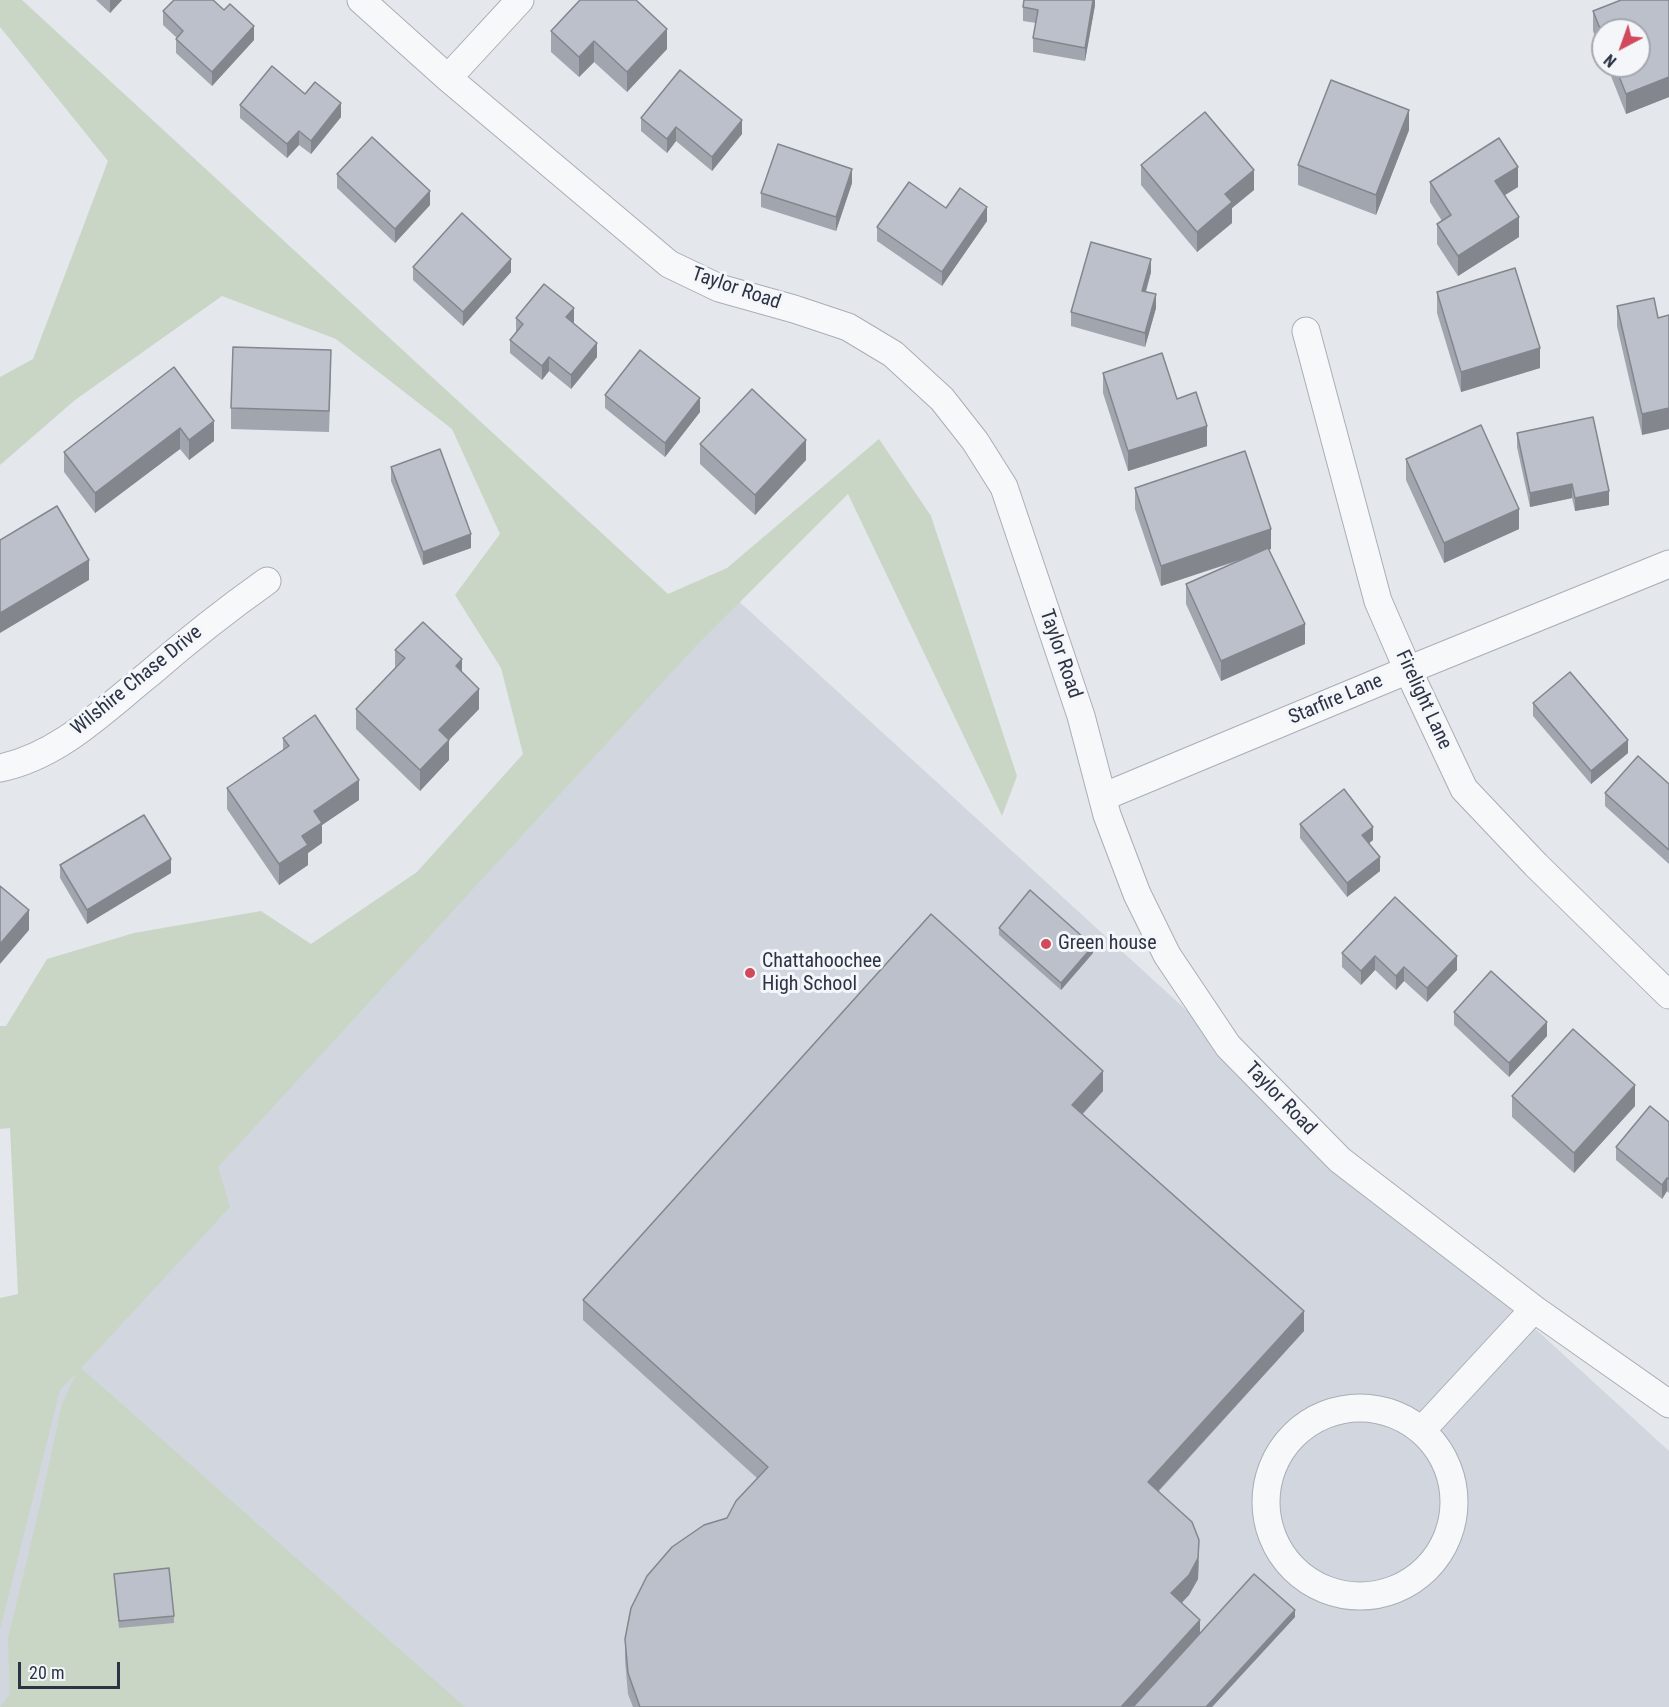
<!DOCTYPE html>
<style>
body{margin:0}
#map{position:relative;width:1669px;height:1707px;overflow:hidden;background:#e4e7ec;font-family:"Roboto Condensed",sans-serif}
canvas{display:block}
.north{position:absolute;left:1591px;top:18px;width:60px;height:60px;box-sizing:border-box;background:#f4f6f9;border:2px solid #a4a8b1;border-radius:50%;rotate:221deg;font-size:16px;font-weight:700;line-height:24px;text-align:center;color:#2b3445}
.north::after{content:'';display:block;margin:auto;width:21px;height:27px;background:#d1495b;clip-path:polygon(50% 0,100% 100%,50% 72%,0 100%)}
.scale{position:absolute;left:18px;top:1662px;width:102px;height:27px;box-sizing:border-box;border:3px solid #2b3445;border-top:0;padding-left:8px;font-size:18px;line-height:21px;white-space:nowrap;color:#2b3445;-webkit-text-stroke:4px #f4f6f9;paint-order:stroke}
</style>
<div id="map">
<canvas width="1669" height="1707"></canvas>
<div class="north">N</div>
<div class="scale">20 m</div>
</div>
<script>
const ctx = document.querySelector('canvas').getContext('2d');
ctx.lineJoin = 'round';
function fillPath(path, color) { ctx.fillStyle = color; ctx.fill(path, 'evenodd'); }
function strokePath(path, color, width, dash) { ctx.strokeStyle = color; ctx.lineWidth = width; ctx.lineCap = dash ? 'butt' : 'round'; ctx.setLineDash(dash || []); ctx.stroke(path); }
function write(font, color, halo, rows, align = 'center') {
  ctx.font = font + ' "Roboto Condensed",sans-serif'; ctx.lineWidth = 6; ctx.setLineDash([]); ctx.textBaseline = 'middle'; ctx.strokeStyle = halo; ctx.fillStyle = color; for (const [text, x, y, turn = 0] of rows) {
    ctx.save(); ctx.translate(x, y); ctx.rotate((+turn || 0) * Math.PI / 180); ctx.textAlign = isNaN(turn) ? turn : align; if (halo) ctx.strokeText(text, 0, 0); ctx.fillText(text, 0, 0); ctx.restore();
  }
}
fillPath(new Path2D(`
 M710,575L1669,1451V1707H0V1370Z`), '#d2d6de');
fillPath(new Path2D(`
 M0,0H22L668,594L727,568L879,439L931,516L1017,776L1002,816L848,494L694,648L218,1167L230,1207L81,1368L465,1707H0L10,1694L8,1639L42,1497L62,1404L76,1374L60,1390L0,1629V1298L18,1294L10,1128L0,1129V1026H6L47,959L134,933L261,911L311,944L417,872L523,754L501,668L455,595L500,534L452,429L336,339L222,296L75,400L0,465V377L33,359L108,161L0,27Z`), '#c9d6c5');
const street = new Path2D(`
 M361,0L448,78L669,264L719,288L794,309L848,327L893,354L942,399L975,441L1004,487L1081,716L1107,815L1137,894L1167,955L1228,1046L1340,1160L1534,1309L1669,1404
 M448,78L520,0
 M1306,331L1378,601L1408,670L1464,789L1536,865L1669,995
 M0,768C59,756 104,710 149,674C187,641 226,610 267,581
 M1103,797L1408,670L1669,564
 M1266 1502a94 94 0 1 1 188 0a94 94 0 1 1-188 0Z
 M1423,1429L1534,1309`);
strokePath(street, '#a9aeb7', 29);
strokePath(street, '#f7f8fa', 27);
fillPath(new Path2D(`
 M96,0H122L110,13Z
 M1095,0V5L1085,61L1033,52V38L1036,23L1023,21V7Z
 M1669,0V97L1626,114L1607,66H1639L1603,30V57L1593,31V11Z
 M163,11L254,40L212,86L176,53V39L177,38L163,25Z
 M551,31L667,49L627,92L594,62L579,77L551,52Z
 M305,94L341,117L311,154L299,145L287,158L240,118V105Z
 M641,118L742,134L712,171L676,141L667,153L641,131Z
 M1409,130L1376,215L1298,185V165Z
 M1141,165L1254,190L1232,208V223L1197,252L1141,185Z
 M337,174L430,205L395,243L337,188Z
 M1430,182L1518,187L1505,195L1519,237L1458,276L1437,244V224L1442,221L1430,202Z
 M852,183L836,231L761,207V193Z
 M946,208L987,221L942,286L877,241V227Z
 M413,267L511,272L463,326L413,280Z
 M1151,272L1146,292L1156,308L1145,347L1071,326V312Z
 M1437,292L1540,368L1461,392L1437,313Z
 M1654,298L1642,435L1617,326V306Z
 M516,318L574,322L573,323L597,357L571,389L549,371L542,380L510,353V340L516,332Z
 M174,367L214,441L189,460L180,449L95,513L64,472V452Z
 M331,371L329,432L231,429V408Z
 M1103,373L1177,399L1207,446L1128,471L1103,393Z
 M605,395L700,412L665,457L605,408Z
 M1517,433L1609,505L1575,511L1572,498L1530,507L1517,447Z
 M700,444L806,460L755,515L700,464Z
 M1406,459L1519,529L1444,563L1406,480Z
 M391,467L471,548L423,565L391,481Z
 M1135,488L1271,549L1269,550L1305,644L1221,681L1186,604V584L1244,559L1161,586L1135,509Z
 M395,650L462,672L479,709L449,740V760L420,791L356,729V709L395,668Z
 M1533,703L1628,753L1591,784L1533,716Z
 M283,738L359,800L322,825V843L308,853V865L279,885L227,809V788L283,750Z
 M1669,784V864L1605,806V793Z
 M1300,824L1373,840L1369,843L1380,871L1347,897L1300,838Z
 M60,865L171,873L87,924L60,878Z
 M1395,897L1457,970L1427,1002L1404,981L1396,990L1375,970L1361,985L1342,967V953Z
 M999,928L1093,953L1061,990L999,935Z
 M1454,1012L1547,1036L1509,1077L1454,1025Z
 M1103,1091L1083,1114L1304,1331L1159,1491L1199,1561L1198,1579L1189,1595L1182,1603L1200,1634L1295,1617L1212,1707H633L628,1694L625,1660V1639L727,1518L757,1478L583,1320V1300Z
 M1512,1096L1635,1106L1574,1173L1512,1117Z
 M1669,1122V1193L1667,1191L1662,1199L1616,1160V1147Z
 M114,1574L174,1616V1623L119,1628Z`), '#a1a5ae');
fillPath(new Path2D(`
 M110,0H122L110,13Z
 M1093,0H1095V5L1085,61V48Z
 M254,26V40L212,86V72Z
 M667,29V49L627,92V72Z
 M594,41V62L579,77V57Z
 M1669,77V97L1626,114V94Z
 M341,103V117L311,154V141Z
 M1409,110V130L1376,215V195Z
 M742,120V134L712,171V157Z
 M676,127V141L667,153V139Z
 M299,131V145L287,158V144Z
 M1518,167V187L1495,201V181Z
 M852,169V183L836,231V217Z
 M1254,170V190L1232,208V223L1197,252V232L1225,194Z
 M430,191V205L395,243V229Z
 M987,207V221L942,286V272Z
 M1519,217V237L1458,276V256Z
 M511,259V272L463,326V312Z
 M1151,259V272L1142,304V291Z
 M1156,294V308L1145,347V333Z
 M574,308V322L566,331V317Z
 M597,343V357L571,389V375Z
 M1540,348V368L1461,392V372Z
 M549,357V371L542,380V366Z
 M700,398V412L665,457V443Z
 M1669,408V429L1642,435V414Z
 M214,421V441L189,460V440Z
 M1207,426V446L1128,471V451Z
 M180,428V449L95,513V493Z
 M806,440V460L755,515V495Z
 M1572,484V498L1530,507V493Z
 M1609,491V505L1575,511V498Z
 M1519,509V529L1444,563V543Z
 M1271,529V549L1161,586V566Z
 M471,534V548L423,565V552Z
 M89,560V580L0,633V613Z
 M1305,624V644L1221,681V661Z
 M462,659V680L456,666Z
 M479,689V709L449,740V760L420,791V770L439,730Z
 M1628,740V753L1591,784V771Z
 M359,780V800L322,825V843L308,853V865L279,885V864L314,811Z
 M1373,827V840L1362,849V835Z
 M1380,857V871L1347,897V883Z
 M171,859V873L87,924V910Z
 M29,910V930L0,964V944Z
 M1093,946V953L1061,990V983Z
 M1375,956V970L1361,985V971Z
 M1457,956V970L1427,1002V988Z
 M1404,967V981L1396,990V976Z
 M1547,1022V1036L1509,1077V1063Z
 M1103,1071V1091L1072,1125V1105Z
 M1635,1085V1106L1574,1173V1153Z
 M1667,1178V1191L1662,1199V1185Z
 M1304,1311V1331L1148,1502V1482Z
 M1199,1540L1198,1579L1189,1595L1171,1613V1593Z
 M1295,1610V1617L1212,1707H1206Z
 M1200,1620V1640L1140,1707H1121Z`), '#83868d');
const building = new Path2D(`
 M174,0H213L224,10L230,4L254,26L212,72L176,39L183,31L163,11Z
 M580,0H636L667,29L627,72L594,41L579,57L551,31Z
 M1024,0H1093L1085,48L1033,38L1038,10L1023,7Z
 M1621,0H1669V77L1626,94L1615,66H1639V30H1603V36L1593,11Z
 M272,66L305,94L315,82L341,103L311,141L299,131L287,144L240,105Z
 M680,70L742,120L712,157L676,127L667,139L641,118Z
 M1331,80L1409,110L1376,195L1298,165Z
 M1205,112L1254,170L1225,194L1232,202L1197,232L1141,165Z
 M372,137L430,191L395,229L337,174Z
 M1499,138L1518,167L1495,181L1519,217L1458,256L1437,224L1451,215L1430,182Z
 M778,144L852,169L836,217L761,193Z
 M909,182L946,208L960,188L987,207L942,272L877,227Z
 M462,213L511,259L463,312L413,267Z
 M1091,242L1151,259L1142,291L1156,294L1145,333L1071,312Z
 M1515,268L1540,348L1461,372L1437,292Z
 M544,284L574,308L566,317L597,343L571,375L549,357L542,366L510,340L523,324L516,318Z
 M1654,298L1658,318L1669,315V408L1642,414L1617,306Z
 M233,347L331,350L329,411L231,408Z
 M640,350L700,398L665,443L605,395Z
 M1162,353L1177,399L1196,392L1207,426L1128,451L1103,373Z
 M174,367L214,421L189,440L180,428L95,493L64,452Z
 M752,389L806,440L755,495L700,444Z
 M1593,417L1609,491L1575,498L1572,484L1530,493L1517,433Z
 M1481,425L1519,509L1444,543L1406,459Z
 M440,449L471,534L423,552L391,467Z
 M1245,451L1271,529L1161,566L1135,488Z
 M57,506L89,560L0,613V540Z
 M1268,548L1305,624L1221,661L1186,584Z
 M423,622L462,659L456,666L479,689L439,730L449,740L420,770L356,709L405,658L395,650Z
 M1570,672L1628,740L1591,771L1533,703Z
 M315,715L359,780L314,811L322,823L302,836L308,845L279,864L227,788L289,746L283,738Z
 M1638,756L1669,784V850L1605,793Z
 M1344,789L1373,827L1362,835L1380,857L1347,883L1300,824Z
 M144,815L171,859L87,910L60,865Z
 M0,886L29,910L0,944Z
 M1030,890L1093,946L1061,983L999,928Z
 M1395,897L1457,956L1427,988L1404,967L1396,976L1375,956L1361,971L1342,953Z
 M931,914L1103,1071L1072,1105L1304,1311L1148,1482L1192,1522L1199,1540L1198,1558L1189,1575L1171,1593L1200,1620L1121,1707H640L628,1673L625,1639L631,1608L647,1576L672,1547L704,1525L727,1518L736,1501L768,1467L583,1300Z
 M1491,971L1547,1022L1509,1063L1454,1012Z
 M1573,1029L1635,1085L1574,1153L1512,1096Z
 M1650,1106L1669,1122V1179L1667,1178L1662,1185L1616,1147Z
 M169,1568L174,1616L119,1621L114,1574Z
 M1254,1574L1295,1610L1206,1707H1133Z`);
fillPath(building, '#bbc0ca');
strokePath(building, '#83868d', 1.5);
for (const [x, y, r, color] of [
 [1046,944,6,"#d1495b"],
 [750,973,6,"#d1495b"]
]) { const dot = new Path2D(); dot.arc(x, y, r, 0, 2 * Math.PI); ctx.fillStyle = color; ctx.fill(dot); strokePath(dot, '#f4f6f9', 2); }
write('20px', '#2b3445', '#f4f6f9', [
 ["Taylor Road",736,289,19],
 ["Taylor Road",1060,654,71],
 ["Wilshire Chase Drive",137,681,-39],
 ["Starfire Lane",1336,700,-23],
 ["Firelight Lane",1423,700,65],
 ["Taylor Road",1280,1099,46]
]);
write('20px', '#2b3445', '#f4f6f9', [
 ["Green house",1058,944],
 ["Chattahoochee",762,962],
 ["High School",762,985]
], 'left');
</script>
